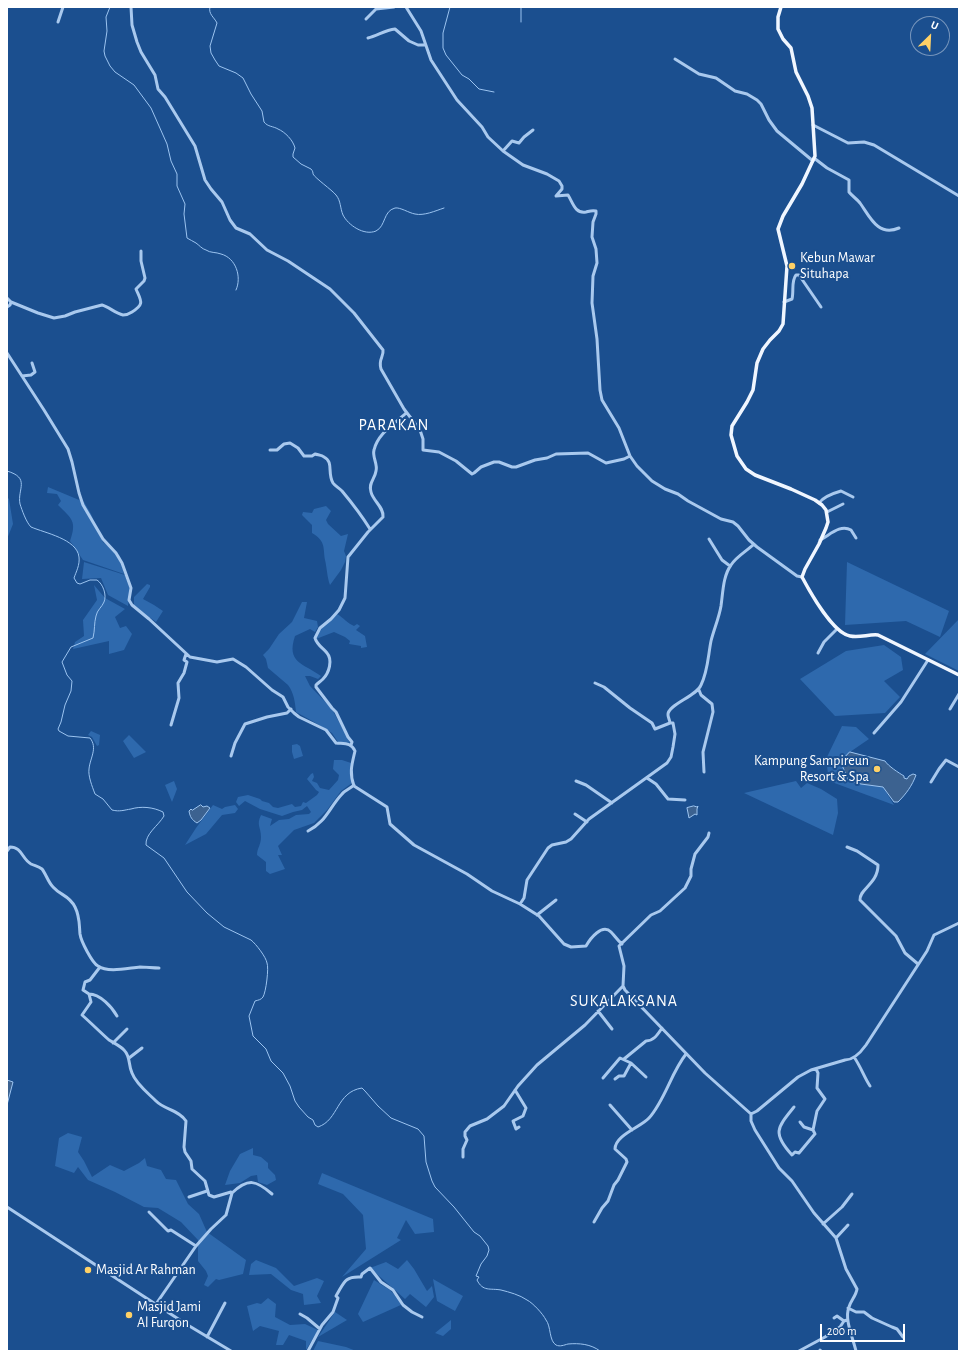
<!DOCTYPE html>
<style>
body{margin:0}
#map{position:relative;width:966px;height:1358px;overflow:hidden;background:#1b4f8f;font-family:"Alegreya Sans",sans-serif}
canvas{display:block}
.frame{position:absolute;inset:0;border:8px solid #fff;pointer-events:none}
.north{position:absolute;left:910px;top:16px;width:40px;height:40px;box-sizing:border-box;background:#1b4f8f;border:1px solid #7695bc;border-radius:50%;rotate:24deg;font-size:11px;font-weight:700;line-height:16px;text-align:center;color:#fff}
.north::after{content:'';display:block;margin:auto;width:14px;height:18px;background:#ffd166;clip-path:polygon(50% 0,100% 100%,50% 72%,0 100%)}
.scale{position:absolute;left:820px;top:1324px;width:85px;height:18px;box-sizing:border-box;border:2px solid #fff;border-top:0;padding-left:5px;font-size:12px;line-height:14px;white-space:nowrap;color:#fff;-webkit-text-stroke:3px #1b4f8f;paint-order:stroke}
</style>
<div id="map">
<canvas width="966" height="1358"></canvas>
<div class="frame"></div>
<div class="north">U</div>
<div class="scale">200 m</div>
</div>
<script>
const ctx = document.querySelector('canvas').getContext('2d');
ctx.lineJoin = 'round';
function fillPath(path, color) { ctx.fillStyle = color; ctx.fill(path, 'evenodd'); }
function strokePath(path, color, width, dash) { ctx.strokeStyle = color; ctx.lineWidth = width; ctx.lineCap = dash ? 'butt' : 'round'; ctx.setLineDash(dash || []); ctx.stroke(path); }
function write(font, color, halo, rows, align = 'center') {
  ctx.font = font + ' "Alegreya Sans",sans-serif'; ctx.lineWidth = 4; ctx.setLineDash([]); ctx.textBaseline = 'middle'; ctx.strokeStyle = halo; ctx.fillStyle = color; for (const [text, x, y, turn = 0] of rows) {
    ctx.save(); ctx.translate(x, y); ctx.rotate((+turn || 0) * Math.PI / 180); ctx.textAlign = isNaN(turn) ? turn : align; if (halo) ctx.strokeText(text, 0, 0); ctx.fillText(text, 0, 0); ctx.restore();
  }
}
fillPath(new Path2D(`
 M48,487L84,502L91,514L103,542L120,556L124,574L83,560L70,541C77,521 72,519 58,505L61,501L57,494L47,493Z
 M7,497L9,499L13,524L7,539Z
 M326,506L331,511L326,520L328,524L341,536L348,534L344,551L346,556L345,562L341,570L330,585C327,577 327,568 325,560C323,548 326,541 312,533V525L302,515L303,512L312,513L314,509Z
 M84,562L125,575L130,589L128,606L108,595L101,578L82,579Z
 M847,562L949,611L940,637L906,621L845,625Z
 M147,584L150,585V587L143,599L154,605L163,611L156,622L134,606V597Z
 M94,585L105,598L125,609L115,617L120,628L126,626L132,634L124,650L109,654V641L73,649L75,642L84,636L83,620L97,600Z
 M302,602H307L304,618L317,621L318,627L315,632L310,629L295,636C286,663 303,663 321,676L318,679L310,676H305L310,686L332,709L350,743L338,742L332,733L314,722L296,712C295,702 294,693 288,685L268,668L266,659L263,655L269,649L279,634L292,622Z
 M337,614C344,618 347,623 354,626L357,624L360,626L356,630L365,636L367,647L361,648V646L349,644L350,641L345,637L334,632L316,639L322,627Z
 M959,619V671L925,654Z
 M884,645L901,657L903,670L884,681L900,697L885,713L835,716L800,679L846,651Z
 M842,726L856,727L869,739L850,752L842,765L847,781L861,784L883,787L894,805L829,781L826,759Z
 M91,731L100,735L99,745L97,746L92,737L88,735Z
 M129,735L146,752L134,758L123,741Z
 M297,744L300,746L303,756L294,759L292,752V745Z
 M334,760H342L351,763L350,775L352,783L341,791L327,810L314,823L294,830L278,846L282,855H278L285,869L270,874L266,871V862L257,855C257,848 261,845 261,837C261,827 256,825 261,815L272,819L270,826L279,820L289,819L296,815L309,814L311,812L307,806L302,810L293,812L282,816L260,809L245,801L239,806L236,802L238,797L248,795L260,799L262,801L269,803L273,807L278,808L292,804L295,807L301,806L303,802L306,803L317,795L319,792L316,790L307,779L311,774L313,773L314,777L312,781L317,783L320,788L329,790L338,780L339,775L333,769Z
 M174,781L177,789L172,802L165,785Z
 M796,781L801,788L807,783L821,789L837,799L838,813L833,835L744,793Z
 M213,805L222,809L225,807L235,805L238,809L235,813L222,815L206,834L185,845L196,828Z
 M68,1133L82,1137L78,1152L84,1161L92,1177L110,1165L124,1171L139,1163L145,1158L147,1166L161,1170L166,1179L176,1180L188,1204L199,1214L207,1232L246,1260L243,1274L219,1280L216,1279L208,1287L204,1285L208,1276L206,1271L198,1261V1240L181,1222L158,1208L144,1207L115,1192L88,1180L78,1167L74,1173L55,1166L59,1138Z
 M253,1148V1155L261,1157L268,1163V1168L275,1175L276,1180L267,1185L258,1182L257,1175L251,1176L240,1183L225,1185L230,1171L240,1154Z
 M322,1173L433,1219L434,1232L415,1234L406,1220L397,1238L401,1240L342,1277L366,1249L363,1215L343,1194L318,1184Z
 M256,1260L276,1268L294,1286L317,1278L324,1281L317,1296L321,1303L304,1305L303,1294L291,1290L271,1274L249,1275L251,1264Z
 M407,1260L414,1269L427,1291L432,1286L434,1297L426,1307L410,1294L405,1299L370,1268L386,1262L398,1269Z
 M433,1279L463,1296L455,1311L437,1301Z
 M374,1280L390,1290L403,1304L363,1322L358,1314Z
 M268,1298L276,1304L275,1317L290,1325L305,1324L318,1330L306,1350V1341L289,1335L283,1345H276L279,1331L260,1326L253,1331L247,1306L257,1303L261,1304Z
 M335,1312L347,1320L318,1337Z
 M451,1320V1329L443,1336L435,1333Z
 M318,1341L346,1347L356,1351H313Z`), '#2e69ad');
const water = new Path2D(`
 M850,752L885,761C888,766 899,773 904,776V778L907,779L909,776L913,774L916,775C912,786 906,794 898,802H894L883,787L861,784L848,780L842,765L845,757Z
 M201,805L203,807L207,806L210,808L201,820L197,823C192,820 190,817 189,811L191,809L192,810Z
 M694,806L697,807L698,806L697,809V815L695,814L689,818L687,808Z
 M7,1080L13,1082L7,1105Z`);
fillPath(water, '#3c6290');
strokePath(water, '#9cc4f0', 1);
strokePath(new Path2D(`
 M110,7L106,17L107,31L104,51L105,56L110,66L115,72L134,85L151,108L167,144L171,161L177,174V186L185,204L184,214L187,238C190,240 193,241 196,243C199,245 202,249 206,250C210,253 216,252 221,254C236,258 242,277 236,290
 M210,7C208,14 214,17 217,23L210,46L211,53L215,60L219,66L236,73L243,78L251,94L262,111L264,122C268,127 273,126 278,129C285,132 293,140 295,148L293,154V157L301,164L311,169C313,171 313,173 313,174C315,178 332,190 336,195C341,201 340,208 343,215C348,225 364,236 376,231C386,226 383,211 395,208C400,207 409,213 415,214C424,216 435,211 444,208
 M450,7L443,33V48L446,55L462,75L469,79L479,89L494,92
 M521,22V7
 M7,471C31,478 17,489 20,504C22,510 26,522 31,527C45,533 77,539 79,557C80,565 76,572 74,578L77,583L80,584L90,580H97C103,584 107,595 104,602C102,607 97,610 96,616C94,623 95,630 93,638L71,647L62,662L67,675L72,681L71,691L65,705L61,722L58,729L59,731L68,736L90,738C98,748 90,758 89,769C88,776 92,786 95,794L103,799L112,810C120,812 124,810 131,809C141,806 153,807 163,812L164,816C158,826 145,834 146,845L164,858L187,892L207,913L224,927L251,940C256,944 266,957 267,963C269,968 266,992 263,997C261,1000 258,1000 255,1001L249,1016L253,1036L266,1049L271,1061L283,1073L290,1086L295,1101L299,1107L308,1117L313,1120L315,1125L318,1127C339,1120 336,1092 362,1088L365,1091L378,1106L391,1118L418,1129L424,1136L426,1162L432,1181L435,1187L454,1207L474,1232L480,1236L488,1246L489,1250L487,1256L481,1264L476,1276L479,1277L477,1280C483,1292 490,1288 501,1290C509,1292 520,1295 527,1300C533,1303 543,1314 546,1320C551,1326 549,1341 556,1345C560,1347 564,1345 568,1344C579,1343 591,1344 600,1351`), '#9cc4f0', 1);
strokePath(new Path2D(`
 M131,7L132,25L137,42L141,52L155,75L158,89L165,97L195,146L205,180L211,189L222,202L230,220L236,228L250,234L267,250L288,261L330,289L354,313L383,350C384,357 378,359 381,369L404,409L420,430L423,439V450L439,452L456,461L472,474L474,473L481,467L494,462H499L512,467H516L535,460L547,458L556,454L588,453L606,463L624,459L630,456
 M406,7L421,31L431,60L457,100L482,127L488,137L503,151L523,165L547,174L559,181L562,186V189L556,196L568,195C573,203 575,214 586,212C590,211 592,210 596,211V214L593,222L592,237L596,249L597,263L593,276L592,303L597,339L600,390L602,400L619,428L630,456L637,466L652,481L665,489L678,494L688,501L721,519L733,522L738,526L749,540L757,547L797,576L802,577
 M366,19L376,9L394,7
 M58,22L63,7
 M368,38C377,36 385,30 395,29L409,41L418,45H425
 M675,59L699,74L716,78L735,91L747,94L757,100L761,104L769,120L777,131L813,161
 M813,125L848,143L864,142L874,145L959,196
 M503,151L512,141L519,143L524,137L533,130
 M814,158L827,168L849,180V192C852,196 857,199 860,203C870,217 878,237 899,228
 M7,298L11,302L10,305L7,307
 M11,302L38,313L54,318L65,316L75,312L102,305C109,307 115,313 123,315C126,315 129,314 132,312C145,304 141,301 136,289L144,281L145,278L141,261V251
 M784,302L792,299C794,291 791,281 796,275H799L821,307
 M7,353L44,410L68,449L72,462L79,493L83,505L103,539L116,553L122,563L131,588L129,600L132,605L149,619L190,657L217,662L233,659L246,667L272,690L283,697L288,707L294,713L299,717L326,730L336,743C344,744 351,742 355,751C352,764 349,772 354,786L387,807L390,824L414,845L467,874L492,891L520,904L539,916L564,944L571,947L586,946C590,939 602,923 611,932C615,936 617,940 622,944
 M22,376L31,375L35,372L32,363
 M270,450H277L284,444L290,443L298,448L304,456H312L315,454C318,455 322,455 324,457C334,462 327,473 333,483C335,486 339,488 342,491C352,503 362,516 370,529
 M819,503C824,496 834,493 841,491L853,497
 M827,512L843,504
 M709,539L722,560L730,566
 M820,540C830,535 840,524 851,530L856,538
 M818,653L824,642L837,629
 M595,683L604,687L630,708L652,723L655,729L670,723
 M699,690L701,695L712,704L713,712L703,752L704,772
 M950,709L959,694
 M171,725L179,698L178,683L184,673L187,662L184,660L186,654
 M874,733L901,702L928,660
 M351,745L352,742L348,737L336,712L332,708L316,687V685C318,683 321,681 323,679C329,673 333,660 327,653C323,648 317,645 315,638L320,628L331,619L339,610L345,598L348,557L368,532L383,517C384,507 373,501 371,492C368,483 375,479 376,471C378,464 372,457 374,450C378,433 395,424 406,413
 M231,756L235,743L245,724L267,717L287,713L291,709
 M647,778L656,784L668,799L685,800
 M576,781L586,785L612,803
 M931,782L939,769L946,760L959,767
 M575,814L587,822
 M308,831C326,822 329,808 342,794C345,790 350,789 354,785
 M709,833L708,837L695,854L691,869V876L685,888L660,911L651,915L619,946L624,966L623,986L625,990L705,1073L751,1114V1121L755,1130L779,1168L792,1181L814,1213L836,1238L846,1269L857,1289C856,1296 851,1300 849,1307C844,1319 853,1338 856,1351
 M847,847L857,851L878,865C878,884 859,889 860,900L896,936L905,953L918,964
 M7,851L10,847C22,847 22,859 31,864C35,866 38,866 42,869C46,874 48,882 53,887C61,896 69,895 75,907C80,917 79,924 80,934C81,941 92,963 98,966C108,973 128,968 140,967C146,967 153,968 159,968
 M520,904L524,898L527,880L548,848L552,845L566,842L571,839L589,819L667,763L671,757L673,747L675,734L673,723H670C670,721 668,717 668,715C667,705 697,696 701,685C708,671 708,656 711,641C714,629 719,618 721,606C723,592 723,576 731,565C737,556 747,551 754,544
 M537,915L556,900
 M100,967L90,980L85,982L83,990L89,994L91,1002L82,1015C91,1023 100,1032 109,1040C114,1043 120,1046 124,1050C131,1057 128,1065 132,1073C136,1084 148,1093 156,1101C165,1110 179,1110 186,1121L184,1147L185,1152L191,1161L192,1169L205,1181L209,1195L214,1197L231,1192L232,1193L226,1215L211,1229L196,1246L156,1304
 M89,994C100,994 112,1007 117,1016
 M598,1011L612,1029
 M113,1043L127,1029
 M854,1057C861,1067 864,1077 870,1086
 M129,1058L142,1048
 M624,1059L646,1041C654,1041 658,1034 662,1028
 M603,1078L620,1058L631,1063L646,1077
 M615,1079L619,1076H624L631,1063
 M515,1090L526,1108L523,1116L513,1121L516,1129L519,1127
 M610,1105L632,1130
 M794,1107C777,1128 772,1133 792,1155L795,1152L799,1153L814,1135L815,1134L813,1130
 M751,1114L757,1111L798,1077L811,1070L845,1060C854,1060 861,1052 866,1045L927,951L934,935L959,923
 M800,1122L804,1127L813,1130L817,1111L825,1099L817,1088L818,1073L816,1069
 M463,1157V1149L467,1140L465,1136V1132L470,1126L487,1119L504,1106L518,1086L537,1065L585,1025L623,986
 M232,1193C248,1178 256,1180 272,1194
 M189,1197L207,1191
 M7,1207L186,1324L231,1351
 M149,1212L168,1231L171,1230L196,1246
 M594,1222L602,1208L608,1201L614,1185L618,1180L627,1162L626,1159L615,1149C615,1135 641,1127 649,1118C665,1100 671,1073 686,1054
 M823,1224L842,1207L852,1194
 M836,1238L848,1225
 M848,1308L856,1312H864L872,1318L892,1327L897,1329L903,1337
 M300,1314L307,1318L320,1329
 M834,1318L837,1316L844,1321
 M207,1337L225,1303
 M820,1350L821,1351
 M308,1351L322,1325L333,1312L338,1298L336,1296C344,1283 344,1276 361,1277L362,1274L370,1268L381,1282L393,1290L403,1305L412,1312L422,1317
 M799,1351L825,1337L840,1327L844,1321L847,1320`), '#a9c9ee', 3);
strokePath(new Path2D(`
 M781,7L778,17V29L783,39L791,48L796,72L808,96L812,108L815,156L802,184L783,216L778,229L787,266L783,324L779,331L770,340L763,349L757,363L753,390L747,402L732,426L731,435L737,456L746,469L755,475L791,489L815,500L822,505L826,510L828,522L826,528L819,544L805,569L802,577C810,592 833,633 850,636C860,638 869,634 878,635L959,675`), '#f0f6ff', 3.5);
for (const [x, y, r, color] of [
 [792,266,4,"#ffd166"],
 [877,769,4,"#ffd166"],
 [88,1270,4,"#ffd166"],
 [129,1315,4,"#ffd166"]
]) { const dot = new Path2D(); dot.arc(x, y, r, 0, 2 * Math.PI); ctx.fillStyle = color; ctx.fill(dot); strokePath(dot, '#1b4f8f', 1.5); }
write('14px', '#fff', '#1b4f8f', [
 ["Kebun Mawar",800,258],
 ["Situhapa",800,274],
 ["Kampung Sampireun",869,761,"right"],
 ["Resort & Spa",869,777,"right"],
 ["Masjid Ar Rahman",96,1270],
 ["Masjid Jami",137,1307],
 ["Al Furqon",137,1323]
], 'left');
ctx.letterSpacing = '1px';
write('16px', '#fff', '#1b4f8f', [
 ["PARAKAN",394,425],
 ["SUKALAKSANA",624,1001]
]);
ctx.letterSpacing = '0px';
</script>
